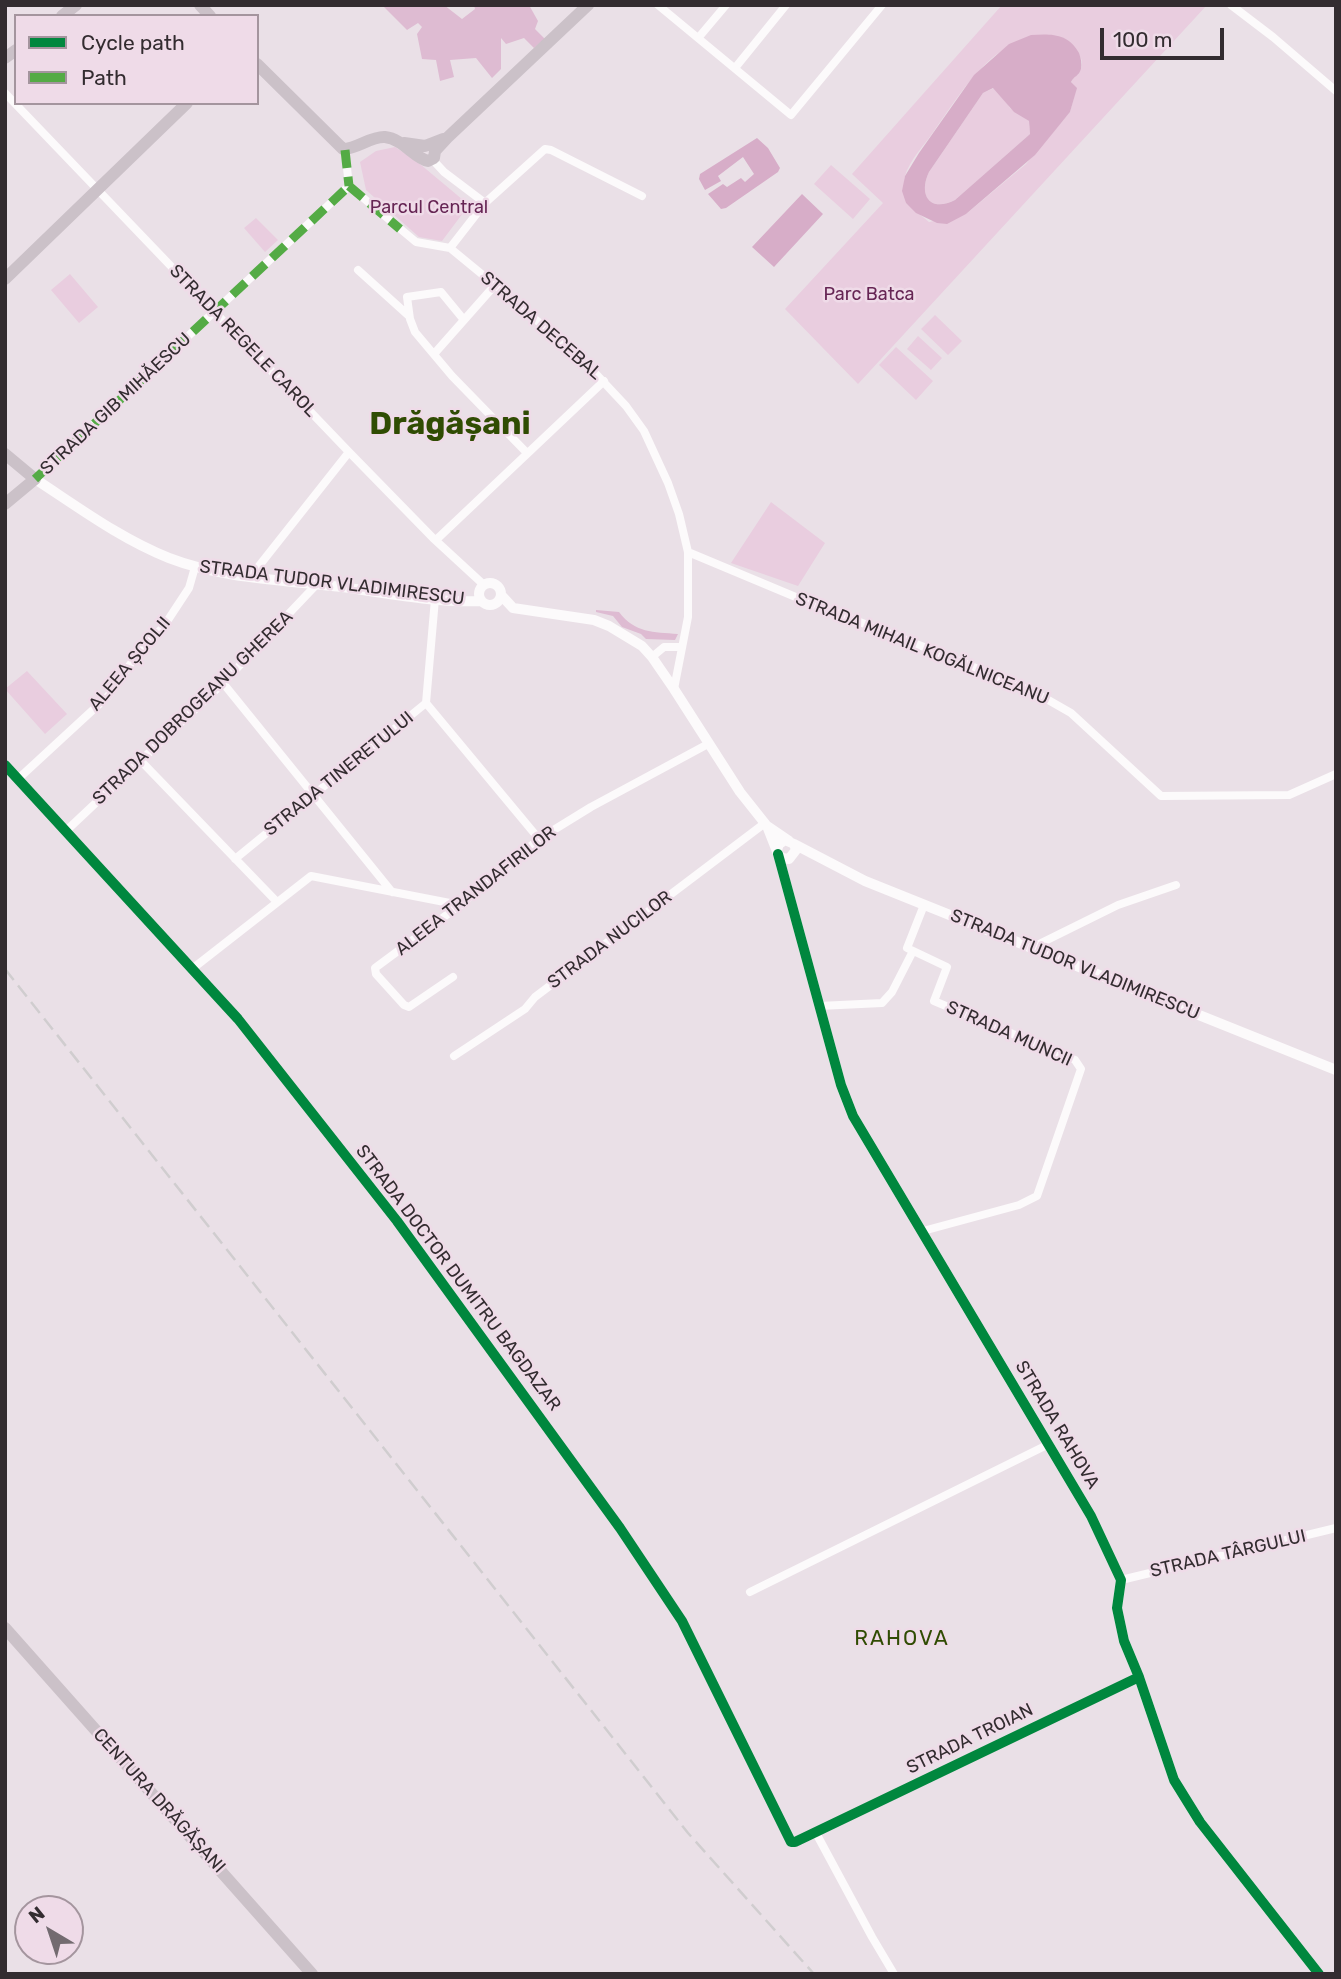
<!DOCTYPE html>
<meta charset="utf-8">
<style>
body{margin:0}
#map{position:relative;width:1341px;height:1979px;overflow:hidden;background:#eae0e7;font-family:Rubik,sans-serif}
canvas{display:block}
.frame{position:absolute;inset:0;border:7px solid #332c30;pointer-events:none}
.legend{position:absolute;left:14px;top:14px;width:245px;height:91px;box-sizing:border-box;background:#efdbe8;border:2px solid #a4959e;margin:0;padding:9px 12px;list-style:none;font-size:21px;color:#332c30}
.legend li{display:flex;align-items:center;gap:14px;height:35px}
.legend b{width:35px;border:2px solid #a4959e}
.north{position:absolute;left:14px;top:1895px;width:70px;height:70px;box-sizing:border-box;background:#efdbe8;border:2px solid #a4959e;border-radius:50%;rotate:321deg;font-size:19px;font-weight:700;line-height:28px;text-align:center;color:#332c30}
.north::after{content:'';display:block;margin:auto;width:24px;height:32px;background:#736b70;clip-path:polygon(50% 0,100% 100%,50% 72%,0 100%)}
.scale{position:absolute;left:1100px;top:28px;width:124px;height:32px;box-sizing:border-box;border:4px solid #332c30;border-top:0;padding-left:9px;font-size:21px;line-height:24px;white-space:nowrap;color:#332c30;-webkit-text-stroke:5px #efdbe8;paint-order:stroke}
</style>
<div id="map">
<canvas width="1341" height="1979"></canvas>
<div class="frame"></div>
<ul class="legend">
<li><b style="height:9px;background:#00873e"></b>Cycle path</li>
<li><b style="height:9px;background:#54ab45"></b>Path</li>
</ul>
<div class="north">N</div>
<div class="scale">100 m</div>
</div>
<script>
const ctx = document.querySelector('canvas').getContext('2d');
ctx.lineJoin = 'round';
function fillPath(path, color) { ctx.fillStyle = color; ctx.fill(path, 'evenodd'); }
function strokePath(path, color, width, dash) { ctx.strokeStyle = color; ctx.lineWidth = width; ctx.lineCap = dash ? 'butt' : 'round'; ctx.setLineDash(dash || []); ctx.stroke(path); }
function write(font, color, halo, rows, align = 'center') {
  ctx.font = font + ' Rubik,sans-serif'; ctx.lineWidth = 5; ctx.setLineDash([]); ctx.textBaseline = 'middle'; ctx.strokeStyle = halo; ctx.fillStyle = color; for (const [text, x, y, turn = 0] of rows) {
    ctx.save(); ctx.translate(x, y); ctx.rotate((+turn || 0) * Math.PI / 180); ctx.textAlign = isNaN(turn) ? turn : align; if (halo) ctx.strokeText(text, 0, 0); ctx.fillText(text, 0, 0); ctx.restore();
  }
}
fillPath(new Path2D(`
 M1002,5H1207L858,384L785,309L883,203L852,174ZM1048,35C1060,41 1088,51 1081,69C1079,74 1074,77 1071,82L1076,89L1070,112L1026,164L966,214L929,222L906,203C906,195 903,184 905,176C909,161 925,144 934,131C964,89 992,38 1048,35Z
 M994,88L1003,97L1010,108L1029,121L1030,134L955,200C930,213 918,195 929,172L983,93Z
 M395,147L414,159L469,205L442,241L419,237L366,190L360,162L376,151Z
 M831,165L870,199L853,219L814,184Z
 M256,218L278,240L265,252L244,228Z
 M70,274L98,307L79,323L51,290Z
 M935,315L962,341L948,355L921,329Z
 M918,336L942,358L931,370L907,349Z
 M896,347L933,381L916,400L879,365Z
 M771,502L825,543L798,586L731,563Z
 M27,671L67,714L45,734L5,689Z`), '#e9cddf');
fillPath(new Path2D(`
 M382,5H444L462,19L475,9L474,5H529L538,21L535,29L545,39L534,48L524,38L506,44L501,38V69L492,78L476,58L450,60L454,77L440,81L436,60L422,59L417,34L422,27L418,23L407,30Z
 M596,610L619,612C635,633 653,632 678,634L675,640L646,639L641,634L622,627L613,616L596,612Z`), '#debbd2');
fillPath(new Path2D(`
 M1031,35C1051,34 1068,33 1079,53C1081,58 1082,64 1081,69C1079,76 1074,76 1071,82L1077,88L1070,112L1035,155L966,214L947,224L937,223L916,213L906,203L902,191L905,176L919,153L974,75L1009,44ZM993,88L1014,112L1029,121L1030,134L955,200C930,213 918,195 929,172L983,93Z
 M757,138L768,148L780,168L778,172L726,208L721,209L708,194L723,184L727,187L741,178L745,182L754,174L743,157L718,176L721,181L705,190L699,179L700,174Z
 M802,194L823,214L774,267L752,247Z`), '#d7adc8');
strokePath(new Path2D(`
 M658,5L791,115L882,5
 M1231,5L1273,37L1336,91
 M699,37L726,5
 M735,68L786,5
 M5,93L349,452L433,538L484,585
 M345,150L349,186
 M432,159L444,172L485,203
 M349,186L416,242L450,248L495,285L581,358L626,406L644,431L668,483L679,514L688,552V617L674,689
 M450,248L485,203L545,149L551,150L642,196
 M358,270L409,316
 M464,320L441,292L407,297L410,319L415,332L452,376L527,453
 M434,354L495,285
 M35,479L349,186
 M436,540L604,381
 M688,552L798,598L942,654L1036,693L1071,713L1161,796L1289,795L1336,774
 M251,576L349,452
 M652,657L664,647H682
 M223,683L392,892
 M426,703L539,839
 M140,760L277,902
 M5,765L238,1019L397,1221L620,1528L682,1621L791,1842H795L1139,1677
 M18,779L108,696L136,656L164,626L189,588L195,567
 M67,830L223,683L317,584
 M235,859L426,703L435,599
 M1033,947L1118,905L1176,885
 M192,969L311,876L460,905
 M453,977L409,1007L404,1005L376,974L375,968L460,905L539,839L591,807L708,744
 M819,1006L882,1003L892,992L913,951
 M454,1056L525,1009L535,997L765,823
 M923,1231L1019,1205L1037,1196L1081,1069L1075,1060L934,1001L947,967L907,948L924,905
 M1121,1580L1336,1528
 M750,1592L1049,1444
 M816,1833L872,1937L894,1974`), '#fcfafb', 8);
strokePath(new Path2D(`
 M35,479C78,507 121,539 169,558C223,579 285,580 342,587C387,593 435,603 480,601
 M479 594a11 11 0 1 1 22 0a11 11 0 1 1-22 0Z
 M501,595L513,608L594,620L609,626L642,646L652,657L674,689L740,792L767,826L789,841
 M767,826L778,854L782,858L789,859L796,850L794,844L785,840L779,844L777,850
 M794,844L865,881L1336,1070
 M778,854L841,1085L853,1116L1091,1516L1121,1580L1117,1608L1124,1641L1139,1677L1174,1780L1200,1822L1319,1974`), '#fcfafb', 10);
strokePath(new Path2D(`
 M200,5L210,16
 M62,16L76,5
 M5,58L16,50
 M257,64L343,149C357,149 371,136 385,137C403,139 414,158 428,161L434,158L435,151L447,138L588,5
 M404,143L425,146L443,139
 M5,279L187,103
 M5,454L35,479L5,504
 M5,1628L312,1974`), '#cbc1c8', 12);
strokePath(new Path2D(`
 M5,969L688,1833L814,1974`), '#d0cdcf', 2.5, [14, 7]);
strokePath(new Path2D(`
 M345,150L349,186
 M349,186L400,229
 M35,479L349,186`), '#54ab45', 9, [18, 9]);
strokePath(new Path2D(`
 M5,765L238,1019L397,1221L620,1528L682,1621L791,1842H795L1139,1677
 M778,854L841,1085L853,1116L1091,1516L1121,1580L1117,1608L1124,1641L1139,1677L1174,1780L1200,1822L1319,1974`), '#00873e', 10);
write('18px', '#662554', '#efdbe8', [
 ["Parcul Central",429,208],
 ["Parc Batca",869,295]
]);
write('18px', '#332c30', '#efdbe8', [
 ["STRADA DECEBAL",541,326,41],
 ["STRADA REGELE CAROL",243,341,46],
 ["STRADA GIB MIHĂESCU",116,404,-43],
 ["STRADA TUDOR VLADIMIRESCU",332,583,7],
 ["STRADA MIHAIL KOGĂLNICEANU",922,649,22],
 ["ALEEA ȘCOLII",130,664,-50],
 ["STRADA DOBROGEANU GHEREA",193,708,-44],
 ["STRADA TINERETULUI",339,774,-39],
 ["ALEEA TRANDAFIRILOR",476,891,-38],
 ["STRADA NUCILOR",610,940,-37],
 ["STRADA TUDOR VLADIMIRESCU",1075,965,22],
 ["STRADA MUNCII",1009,1034,24],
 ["STRADA DOCTOR DUMITRU BAGDAZAR",458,1278,53],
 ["STRADA RAHOVA",1057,1425,59],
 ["STRADA TÂRGULUI",1228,1554,-13],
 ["STRADA TROIAN",970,1739,-26],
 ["CENTURA DRĂGĂȘANI",159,1801,48]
]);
ctx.letterSpacing = '2px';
write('21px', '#304c03', '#efdbe8', [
 ["RAHOVA",902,1639]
]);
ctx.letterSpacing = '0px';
write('bold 32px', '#304c03', '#efdbe8', [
 ["Drăgășani",450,425]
]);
</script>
